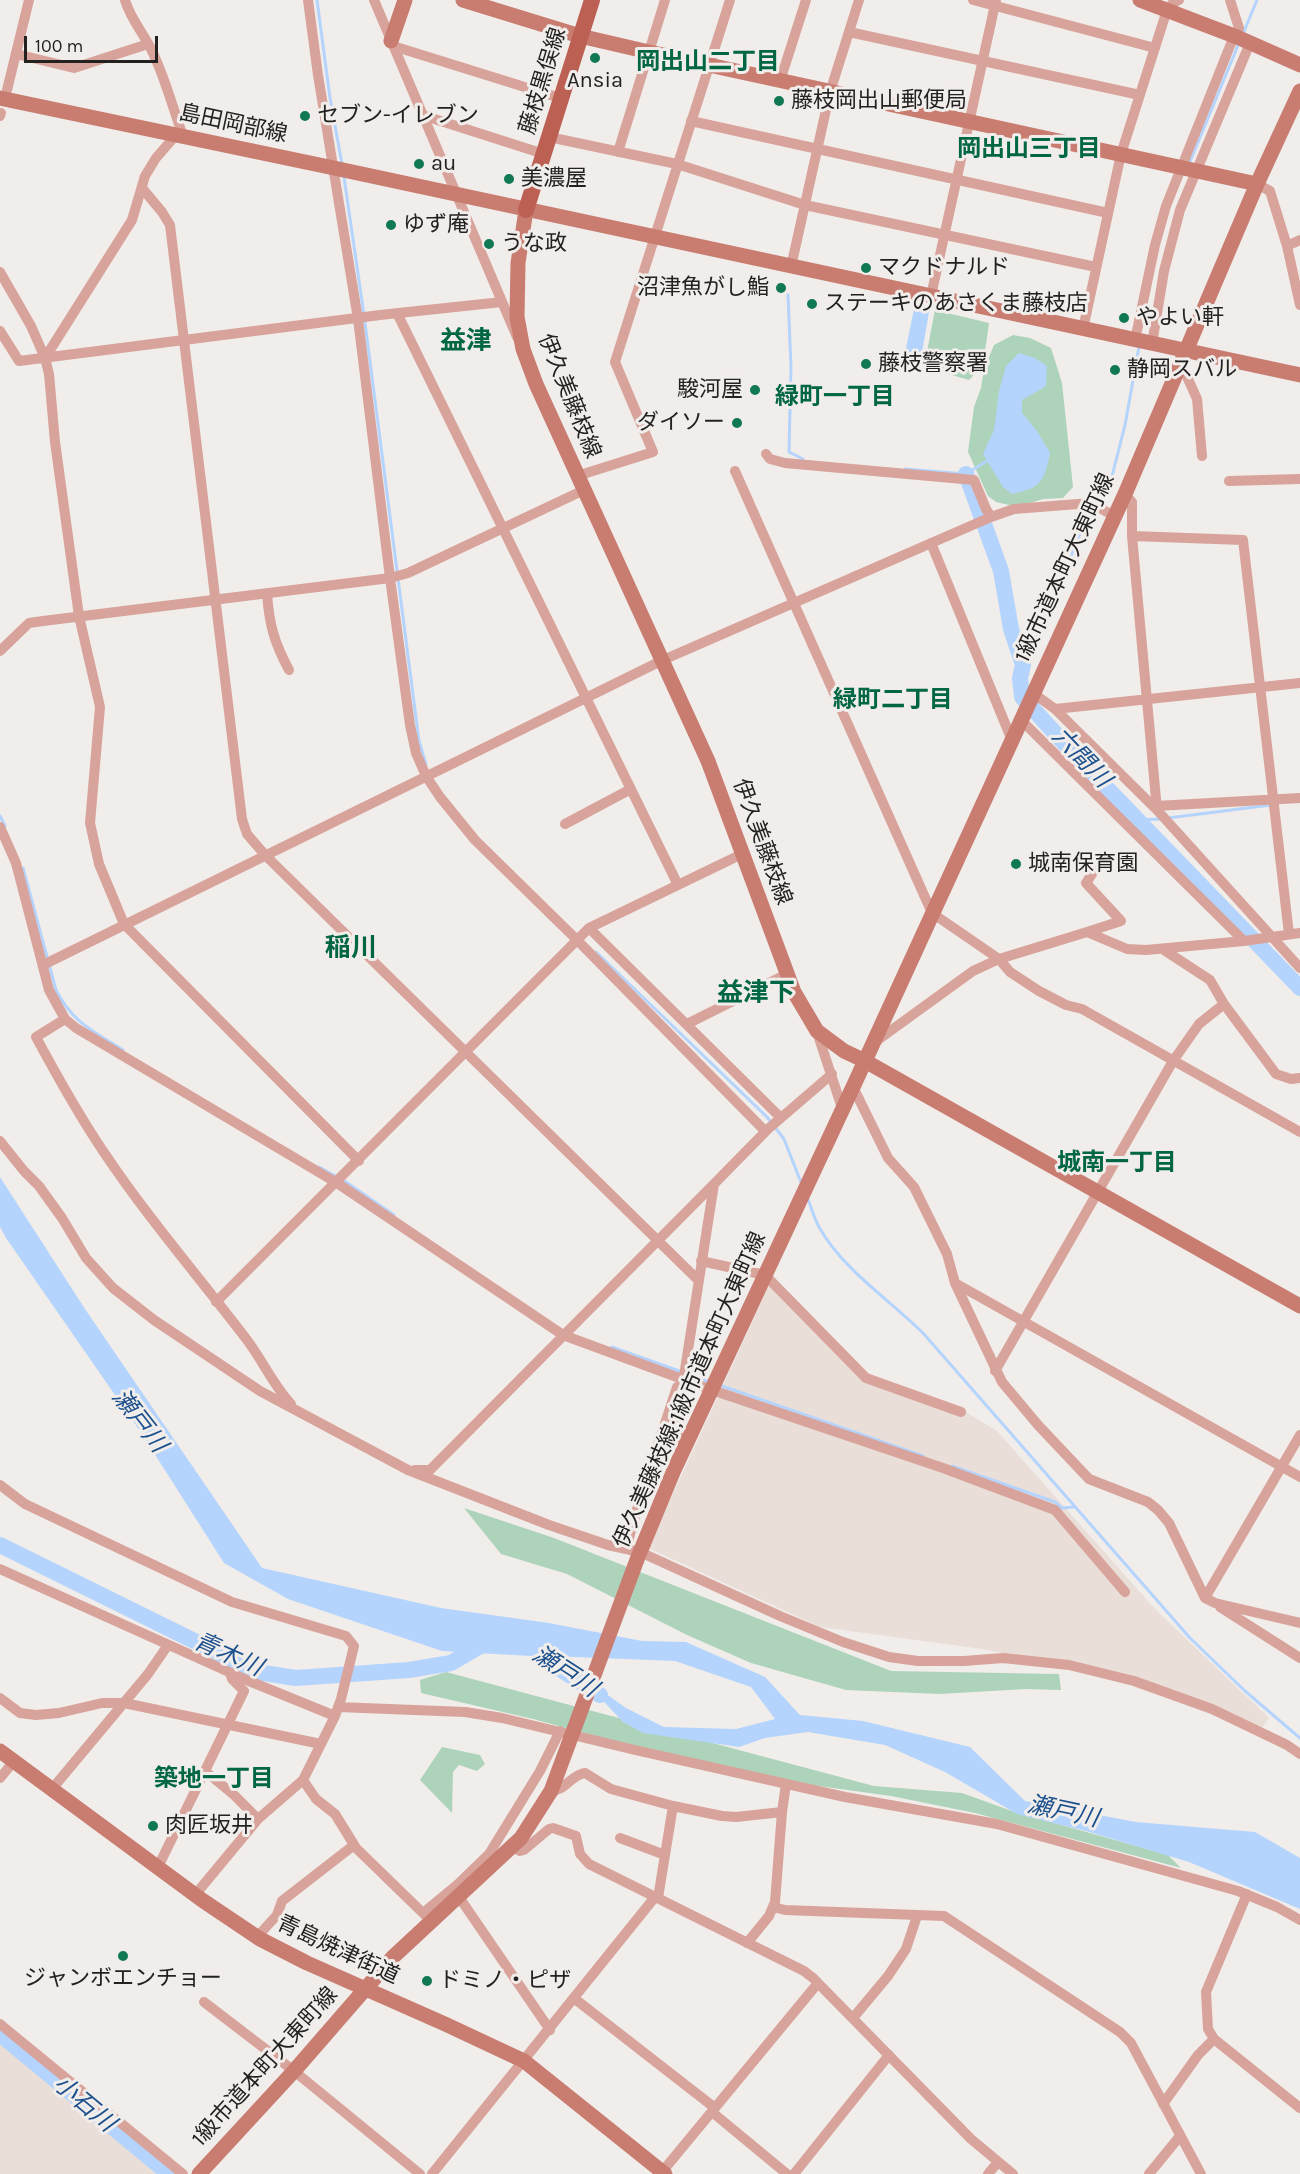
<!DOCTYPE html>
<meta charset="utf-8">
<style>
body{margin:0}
#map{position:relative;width:1300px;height:2174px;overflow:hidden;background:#f1edeb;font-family:Karla,sans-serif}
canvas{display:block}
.scale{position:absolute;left:24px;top:36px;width:134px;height:27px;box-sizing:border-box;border:3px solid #232221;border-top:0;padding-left:8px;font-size:18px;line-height:21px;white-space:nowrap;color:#232221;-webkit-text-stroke:4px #f1edeb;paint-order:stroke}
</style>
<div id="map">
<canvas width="1300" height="2174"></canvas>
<div class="scale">100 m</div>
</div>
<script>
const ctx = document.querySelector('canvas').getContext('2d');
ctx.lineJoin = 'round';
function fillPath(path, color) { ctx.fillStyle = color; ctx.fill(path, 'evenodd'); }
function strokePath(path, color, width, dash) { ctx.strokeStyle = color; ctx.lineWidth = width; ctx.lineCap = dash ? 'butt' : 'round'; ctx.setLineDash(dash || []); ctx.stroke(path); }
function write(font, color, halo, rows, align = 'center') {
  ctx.font = font + ' Karla,"Noto Sans JP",sans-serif'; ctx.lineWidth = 6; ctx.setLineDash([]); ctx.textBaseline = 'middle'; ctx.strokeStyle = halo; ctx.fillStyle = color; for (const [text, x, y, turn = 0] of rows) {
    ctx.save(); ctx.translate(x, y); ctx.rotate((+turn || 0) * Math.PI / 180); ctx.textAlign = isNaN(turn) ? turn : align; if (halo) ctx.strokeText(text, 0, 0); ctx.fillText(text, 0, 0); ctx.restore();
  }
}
fillPath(new Path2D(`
 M769,1285L866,1378L954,1405L997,1431L1155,1609L1269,1718L1262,1728L1150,1682L982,1649L820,1627L648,1548Z
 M0,2042L158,2174H0Z`), '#eaded8');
fillPath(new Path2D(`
 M935,310L989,323C986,344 985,366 969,380L924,367Z
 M1013,335L1030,338L1051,348L1062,383L1073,487L1063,498L1043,499L1024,505H1009L996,502L988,496L968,452L974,407L981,388L984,369L994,345Z
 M464,1508L554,1538L891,1671L1059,1674L1061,1690L1026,1689L940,1694L846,1690L751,1663L687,1635L567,1574L501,1554Z
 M446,1672L874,1786L962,1793L1012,1811L1168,1855L1181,1868L975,1813L891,1796L797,1783L681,1760L533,1719L421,1693L420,1680Z
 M442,1747L480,1755L485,1764L477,1771L459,1765L453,1772L452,1813L420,1780Z`), '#aed3bb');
fillPath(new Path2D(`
 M914,309L929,312L921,359L905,353Z
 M1019,353L1035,358L1047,366L1046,386L1022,400V413L1037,431L1050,453C1044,482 1041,488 1012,494L1003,487L983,454L994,430L999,391L1006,366Z
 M0,1177L85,1309L262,1568L441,1608L549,1623L642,1641L686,1642L765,1677L800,1715L863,1721L970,1747L1025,1801L1136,1822L1255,1832L1300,1858V1909L1189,1862L1086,1831L1017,1814L945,1772L885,1745L808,1732L765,1738L739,1747L643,1733L623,1722L594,1691L595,1686L626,1708L664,1727L736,1729L775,1719L751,1687L675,1661L551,1656L572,1670L570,1676L531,1656L442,1651L288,1599L224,1563L140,1431L6,1238L0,1227Z`), '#b4d4fd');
strokePath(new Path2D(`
 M317,0L330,98L342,164
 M1243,34L1257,0
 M1189,164L1239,43
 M344,177L364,315L419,741L426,764
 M788,295L791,367L789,452L803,459
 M905,469L966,474L990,459
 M1023,665L1046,618L1082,529L1108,492L1125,425L1139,347
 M0,816L5,826
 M1168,818L1271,805
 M1138,820L1161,819
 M23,868L56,990C71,1021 94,1032 123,1050
 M596,952L767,1117L784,1139L802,1185
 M319,1167L337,1177
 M343,1180L394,1215
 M807,1197C811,1206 814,1218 819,1227C843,1270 889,1299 923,1333L1190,1638L1245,1691L1300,1738
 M612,1347L682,1372
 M688,1375L710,1382
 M719,1385L923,1456
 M952,1466L1055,1502L1062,1508L1073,1507`), '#b4d4fd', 3);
strokePath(new Path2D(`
 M966,474L1001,571L1011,629L1023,665L1020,678L1022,697L1075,755L1300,988
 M0,1545L257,1672L296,1678L409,1670L451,1663L487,1642
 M551,1663L600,1695
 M0,2034L169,2174`), '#b4d4fd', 16);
strokePath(new Path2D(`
 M125,0C130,17 140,29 149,45C164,73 172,106 183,136
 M308,0L318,75L358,319L390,578L410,725L416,753L426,776L440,797L475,840L577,940L765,1131
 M374,0L517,337
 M973,0L1155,48
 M849,32L1140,95
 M393,46L560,98
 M16,54L74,68L148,44
 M780,81L806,0
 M7,90L29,0
 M422,115L544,154
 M0,116L1,113
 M691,121L1108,213
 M549,137L677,164L805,205L1096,267
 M618,152L665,0
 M1257,184L1270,191L1287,246L1300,305
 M142,188L162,212L170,225L242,819L247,834L265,855L698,1280
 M1287,246L1300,240
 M791,267L830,92L859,0
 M0,272L31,326L45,358L49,374L55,442L79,616L100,707L90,823L99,864L124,924L359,1161
 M931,296L996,0
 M397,313L678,885
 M1083,329L1121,154L1167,10L1172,4L1179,0
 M0,331L19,361L380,315L502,302
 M1135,340L1155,245L1166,206L1234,36L1239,28L1230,0
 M1152,344L1164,271L1180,210L1250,43
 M45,358L132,220L145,176L156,158L176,135
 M1180,361L1197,399L1202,456
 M766,454L770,459L785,463L974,480L986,509L991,517
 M735,471L932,913L999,959L1010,972L1039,991L1066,1005L1082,1009L1300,1132
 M577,476L653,452L615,362L730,0
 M1229,481L1300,479
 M1125,494L1132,502V536L1157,810
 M1132,536L1243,540L1289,934
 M931,543L1011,738
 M267,593C269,624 274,642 289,670
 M0,651L29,623L43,621L390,578L408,573L584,490
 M1033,693L1055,709L1157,810L1300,968
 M1055,709L1300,683
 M1020,719L1244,941
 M1156,806L1300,798
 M565,824L631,789
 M0,827L16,863L49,990L65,1019L36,1037C57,1076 78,1114 103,1151C147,1217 199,1277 247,1340C263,1361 273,1385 291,1404
 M589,928L781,1118
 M1087,932L1121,921L1086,883L1094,871
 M1164,950L1210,980L1224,1004L1276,1074L1291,1079L1300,1078
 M43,965L663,660L991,517L1014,509L1091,503L1114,516
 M65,1019L76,1028L337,1183L563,1335L712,1390L943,1468L1055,1510L1125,1592
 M687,1024L787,974
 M817,1032L842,1108
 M875,1042L973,971L999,959L1087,932L1127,949L1146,950L1244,941L1300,933
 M853,1087L888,1158L914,1187L947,1254L955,1283L1002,1382L1038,1425L1089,1479L1148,1502L1158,1510L1169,1523L1205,1598L1215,1603L1300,1623
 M0,1141L24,1171L39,1186L62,1218L86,1258L113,1288L154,1320L260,1391L408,1470L549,1525L608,1545L640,1552L780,1616L843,1642L889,1657L918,1661H964L1003,1658L1069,1665L1134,1681L1212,1709L1287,1745L1300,1754
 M701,1261L765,1275L866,1378L961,1412
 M955,1283L1300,1477
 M216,1302L589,928L742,854
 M995,1371L1173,1061L1199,1024L1224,1004
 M687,1443L677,1435L676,1427L714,1184L768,1129L832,1074
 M415,1470H430L714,1184
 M0,1485L25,1504L232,1602L346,1636L354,1646L341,1699L335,1716L303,1780L258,1819L195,1895
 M626,1549L639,1502L677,1387
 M0,1569L249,1681L335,1716
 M1205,1598L1300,1435
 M1220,1607L1300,1658
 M0,1698L20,1713L36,1715L59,1713L102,1703H124L321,1744
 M338,1707L465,1712L502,1718L635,1750L845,1797L997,1824L1238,1891L1277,1907L1300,1920
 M205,1771L234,1795L258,1819
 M0,1778L15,1760
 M303,1780L316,1799L335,1814L356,1848L427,1917
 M52,1789L148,1674L168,1645
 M551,1791C566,1790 571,1775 585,1773L611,1789L673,1806L722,1816L736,1817L782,1812
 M620,1838L665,1855
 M512,1847L520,1851L524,1850L549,1829L553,1828L576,1836L580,1854L589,1864L804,1971L813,1978L971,2139L1013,2174
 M158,1867L244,1691L232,1679L230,1673
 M1247,1894L1206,1992L1208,2029L1214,2039L1300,2108
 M459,1897L550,2030
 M658,1898L673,1806
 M773,1907L785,1910L944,1916L1120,2032L1131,2043L1201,2174
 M423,1913L458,1884L489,1854L540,1771L560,1731
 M257,1937L277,1915L282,1901L354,1845
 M747,1943L769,1916L775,1902L782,1812L786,1784
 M575,1999L715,2108
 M204,2002L294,2071L420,2174
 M853,2018L888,1976L906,1949L917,1916
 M0,2024L183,2174
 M1163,2104L1198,2055L1214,2039
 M712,2112L787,2174
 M662,2172L818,1983
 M432,2174L655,1897
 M794,2174L889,2055
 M988,2174L998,2162
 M1149,2174L1180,2136`), '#d8a39a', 10);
strokePath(new Path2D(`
 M463,0L580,36L649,52L1257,184
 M1140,0L1237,37L1300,65
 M391,41L405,0
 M0,98L334,168L1300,375
 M526,210L518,263L517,317L523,349L536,384L708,761L794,992L817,1031L844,1051L865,1061L1300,1306
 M0,1751L202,1900L260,1939L307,1963L445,2024L524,2061L665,2174
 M199,2174L294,2071L393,1957L521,1838L551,1791L638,1557L674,1470L853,1087L1125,494L1257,184L1300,91`), '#c97d71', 15);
strokePath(new Path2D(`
 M526,210L592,0`), '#bc6053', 16);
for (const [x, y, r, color] of [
 [595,58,6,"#107953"],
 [779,101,6,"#107953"],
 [305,116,6,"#107953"],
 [419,164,6,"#107953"],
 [509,179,6,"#107953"],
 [391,225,6,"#107953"],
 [489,244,6,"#107953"],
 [866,268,6,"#107953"],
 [781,288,6,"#107953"],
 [812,304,6,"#107953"],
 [1124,318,6,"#107953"],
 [866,364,6,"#107953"],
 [1115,370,6,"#107953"],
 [755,390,6,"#107953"],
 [737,423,6,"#107953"],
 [1016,864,6,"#107953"],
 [153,1826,6,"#107953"],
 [123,1956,6,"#107953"],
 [427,1981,6,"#107953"]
]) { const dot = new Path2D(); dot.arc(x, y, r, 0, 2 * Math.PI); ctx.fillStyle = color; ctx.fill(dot); strokePath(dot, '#f1edeb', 2); }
write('22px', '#232221', '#f1edeb', [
 ["藤枝黒俣線",543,81,-73],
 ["島田岡部線",233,124,12],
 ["伊久美藤枝線",569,396,68],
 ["1級市道本町大東町線",1065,568,-65],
 ["伊久美藤枝線",762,842,70],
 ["伊久美藤枝線;1級市道本町大東町線",690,1390,-66],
 ["青島焼津街道",338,1950,25],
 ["1級市道本町大東町線",265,2067,-48]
]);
write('22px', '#232221', '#f1edeb', [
 ["Ansia",595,81,"center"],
 ["藤枝岡出山郵便局",791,101],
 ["セブン-イレブン",317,116],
 ["au",431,164],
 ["美濃屋",521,179],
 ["ゆず庵",403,225],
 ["うな政",501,244],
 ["マクドナルド",878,268],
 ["沼津魚がし鮨",769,288,"right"],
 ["ステーキのあさくま藤枝店",824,304],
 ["やよい軒",1136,318],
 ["藤枝警察署",878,364],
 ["静岡スバル",1127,370],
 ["駿河屋",743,390,"right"],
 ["ダイソー",725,423,"right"],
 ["城南保育園",1028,864],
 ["肉匠坂井",165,1826],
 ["ジャンボエンチョー",123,1979,"center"],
 ["ドミノ・ピザ",439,1981]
], 'left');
write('bold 24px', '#064', '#f1edeb', [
 ["岡出山二丁目",708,62],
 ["岡出山三丁目",1029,149],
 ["緑町一丁目",835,397],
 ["緑町二丁目",893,700],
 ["城南一丁目",1117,1163],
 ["築地一丁目",214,1779]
]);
write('italic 24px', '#1c518d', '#f1edeb', [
 ["六間川",1081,758,46],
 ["瀬戸川",139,1421,52],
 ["青木川",228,1655,24],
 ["瀬戸川",565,1672,33],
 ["瀬戸川",1063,1812,12],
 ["小石川",84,2104,40]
]);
write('bold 26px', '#064', '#f1edeb', [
 ["益津",466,342],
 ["稲川",351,949],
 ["益津下",756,994]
]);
</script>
